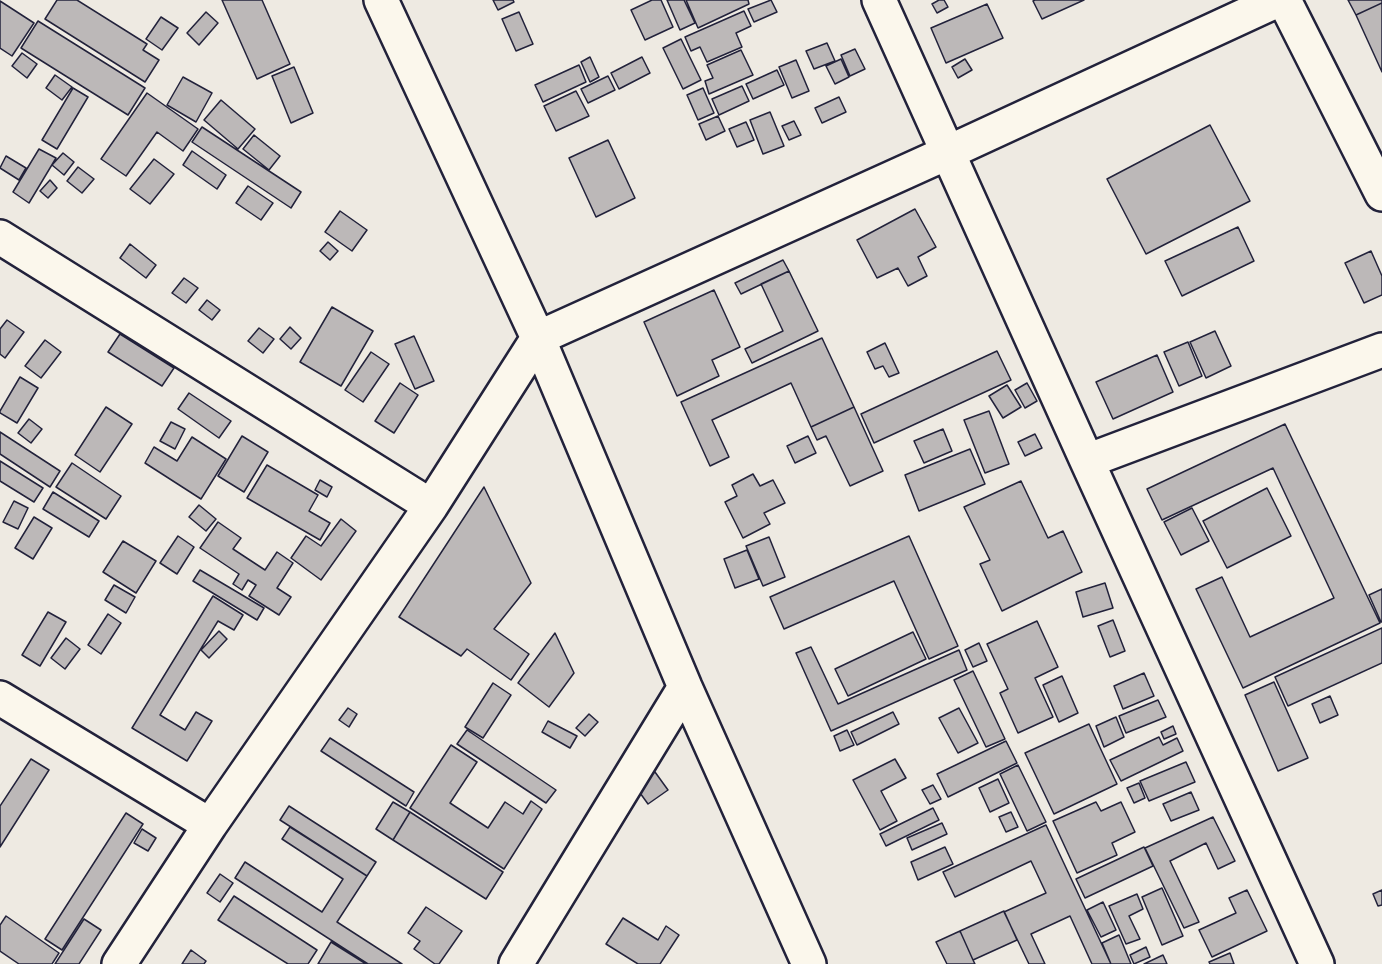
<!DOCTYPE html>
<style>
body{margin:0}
canvas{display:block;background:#eeeae2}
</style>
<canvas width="1382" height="964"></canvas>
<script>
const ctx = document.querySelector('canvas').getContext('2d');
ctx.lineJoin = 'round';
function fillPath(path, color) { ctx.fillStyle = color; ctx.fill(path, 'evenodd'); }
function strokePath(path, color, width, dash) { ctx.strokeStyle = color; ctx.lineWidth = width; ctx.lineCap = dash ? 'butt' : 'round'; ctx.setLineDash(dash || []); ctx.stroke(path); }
const building = new Path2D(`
 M57,0H77L147,44L143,50L159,60L145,82L45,19Z
 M222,0H262L290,64L257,79Z
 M493,0H513L514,2L498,10Z
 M652,0H661L673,27L645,40L631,10Z
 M667,0H684L695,23L680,30Z
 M686,0H748L749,4L698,28Z
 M771,0L777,12L754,22L748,9Z
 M939,0H944L948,7L937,13L932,4Z
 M1035,0H1084L1042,19L1033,1Z
 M1348,0H1382V3L1356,15Z
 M0,1L34,23L12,56L0,48Z
 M1382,3V72L1356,15Z
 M987,4L1003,38L946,63L931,28Z
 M744,11L751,26L736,33L742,47L707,62L700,47L691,51L685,37Z
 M206,12L218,23L199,45L187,33Z
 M519,12L533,44L516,51L502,19Z
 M161,17L178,28L162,50L146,39Z
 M38,21L145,88L128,115L21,48Z
 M681,39L701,80L683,89L663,48Z
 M827,43L835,61L814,69L806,51Z
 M855,49L865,69L850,76L841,55Z
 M741,50L753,75L709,94L705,81L713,78L707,65Z
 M22,53L37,64L27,78L12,66Z
 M590,57L599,77L590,82L581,62Z
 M642,57L650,73L619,89L611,73Z
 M841,59L849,77L835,84L826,66Z
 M965,59L972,70L958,78L952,67Z
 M796,60L809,91L792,98L779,67Z
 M579,65L586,82L543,102L535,85Z
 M294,67L313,113L291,123L272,76Z
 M777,70L784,85L753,99L746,84Z
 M55,75L72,87L62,100L46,88Z
 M608,76L615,90L588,103L581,89Z
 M183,77L212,93L196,122L167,105Z
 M742,86L749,101L719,115L712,99Z
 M73,88L88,97L57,149L42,140Z
 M703,88L714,113L698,120L687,95Z
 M576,91L589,116L556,131L544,106Z
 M147,93L198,129L183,151L157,132L126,176L101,159Z
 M839,97L846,112L822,123L815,108Z
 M221,100L255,129L238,149L204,120Z
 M770,112L784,146L763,154L750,120Z
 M718,116L725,131L706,140L699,124Z
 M794,121L801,135L789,140L782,126Z
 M746,122L754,140L737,147L729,129Z
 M1210,125L1250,201L1146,254L1107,179Z
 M202,127L301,192L291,208L192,142Z
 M254,135L280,156L269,170L243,149Z
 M608,140L635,198L596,217L569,158Z
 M39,149L56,158L29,203L13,192Z
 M192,151L226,175L217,189L183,165Z
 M63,153L74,162L64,175L52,165Z
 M6,156L26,168L19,180L0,168Z
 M154,159L174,174L150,204L130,189Z
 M78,167L94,179L82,193L67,181Z
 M50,180L57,188L48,198L40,191Z
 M248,186L273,203L261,220L236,203Z
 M915,209L936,247L918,257L927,276L908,286L898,268L877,278L857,240Z
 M340,211L367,230L352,251L325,232Z
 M1238,227L1254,261L1182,296L1165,261Z
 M328,242L338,251L330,260L320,251Z
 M130,244L156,265L146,278L120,258Z
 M1371,251L1382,276V295L1364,303L1345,263Z
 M783,260L789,271L741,294L735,283Z
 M789,271L818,331L752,363L745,349L783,331L761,284Z
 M184,278L198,288L186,303L172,293Z
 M714,290L740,347L712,360L719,376L677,396L644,322Z
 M207,300L220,310L212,320L199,310Z
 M332,307L373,331L341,386L300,362Z
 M7,320L24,332L5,358L0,354V329Z
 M290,327L301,338L291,349L280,339Z
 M259,328L274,339L263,353L248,341Z
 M1215,331L1231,366L1206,378L1190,342Z
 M120,334L174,368L162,386L108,352Z
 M414,336L434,381L415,389L395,344Z
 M822,338L854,407L811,427L791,383L712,420L729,457L710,466L681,402Z
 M45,340L61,352L41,378L25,366Z
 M1188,342L1202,376L1179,386L1164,352Z
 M885,343L899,373L889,377L883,366L875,369L867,352Z
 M997,351L1011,380L874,443L861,414Z
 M371,352L389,364L363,402L345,390Z
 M1157,355L1173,392L1113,419L1096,382Z
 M20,377L38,388L17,423L0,413V411Z
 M400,383L418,395L394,433L375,421Z
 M1027,383L1037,401L1025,408L1015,390Z
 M1007,385L1021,407L1003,418L989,396Z
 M189,393L231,421L219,438L178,409Z
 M106,407L132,424L100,472L75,455Z
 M854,407L883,471L850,486L826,436L817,440L811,427Z
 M989,411L1009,464L985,473L964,420Z
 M29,419L42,429L31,443L18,433Z
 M171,422L185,429L175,449L160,441Z
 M1285,424L1380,623L1243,688L1196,589L1222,577L1250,637L1334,598L1273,468L1162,520L1147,489Z
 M943,429L952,451L924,463L914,441Z
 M0,432L60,471L50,487L0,454Z
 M1035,434L1042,448L1025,456L1018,442Z
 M242,436L268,452L244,492L218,476Z
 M808,436L816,453L795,463L787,446Z
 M192,437L226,459L201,499L145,463L154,447L177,461Z
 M970,449L985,484L919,511L905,475Z
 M0,461L43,488L34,502L0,481Z
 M72,463L121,496L106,519L56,487Z
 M267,465L318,495L309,511L330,523L320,540L247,498Z
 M753,474L760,486L773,480L785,503L764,513L770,524L743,538L725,502L737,496L732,485Z
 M320,480L332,487L327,497L315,490Z
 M1021,481L1048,538L1063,531L1082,572L1002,611L980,564L990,560L964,507Z
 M484,487L531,583L494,629L529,654L511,680L467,649L461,656L399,617Z
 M1267,488L1291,536L1227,568L1203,521Z
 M53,492L99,521L89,537L43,509Z
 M14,501L28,508L18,529L3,522Z
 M199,505L216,519L206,531L189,517Z
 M1192,508L1209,541L1181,555L1164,522Z
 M34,517L52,528L33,559L15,548Z
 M341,519L356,531L321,580L291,558L306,536L321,546Z
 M218,522L241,538L233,549L265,570L277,552L293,563L277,588L291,597L279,615L249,596L256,585L248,580L242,590L233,584L239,574L200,548Z
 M178,536L194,547L177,574L160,563Z
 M909,536L958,646L929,659L894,581L784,629L770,597Z
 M769,537L785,577L763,586L746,546Z
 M123,541L156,561L136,593L103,572Z
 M747,550L759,579L735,588L724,559Z
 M200,570L264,608L257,620L193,581Z
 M1105,583L1113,608L1083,617L1076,592Z
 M114,585L135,597L126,613L105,600Z
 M1382,589V622H1381L1369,595Z
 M213,596L243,615L234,630L218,621L160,715L185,730L196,712L212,721L187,761L132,728Z
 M48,612L66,622L40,666L22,655Z
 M108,614L121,623L101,654L88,645Z
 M1113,620L1125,651L1110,657L1098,626Z
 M1037,621L1058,667L1035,678L1053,717L1018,733L1000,693L1008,689L987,644Z
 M1382,628V663L1288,706L1275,677Z
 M219,631L227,639L209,658L201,650Z
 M913,632L926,659L848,696L835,669Z
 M555,633L574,673L549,707L518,683Z
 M66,638L80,649L65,669L51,658Z
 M979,643L987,661L973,667L965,650Z
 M811,647L838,704L959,650L967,670L831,731L796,653Z
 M973,671L1005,739L986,747L954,680Z
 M1144,673L1154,696L1123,709L1114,686Z
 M1062,676L1078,713L1059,722L1043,685Z
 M1274,682L1308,758L1278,771L1245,695Z
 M493,683L511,695L483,738L465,727Z
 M1330,696L1338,715L1320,723L1312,704Z
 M1158,700L1166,717L1126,733L1119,716Z
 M348,708L357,714L349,727L339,720Z
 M959,708L978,743L958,753L939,718Z
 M893,712L899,724L857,745L851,732Z
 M589,714L598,722L585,736L576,728Z
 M1116,717L1124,737L1104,747L1096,726Z
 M548,721L577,736L570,748L542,732Z
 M1089,724L1117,784L1054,814L1025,753Z
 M1173,726L1176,734L1164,739L1161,732Z
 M467,730L556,790L546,803L457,744Z
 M847,730L854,745L840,751L834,736Z
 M1159,737L1163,745L1177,738L1183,751L1121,781L1110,760Z
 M330,738L414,792L406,806L321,751Z
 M1006,741L1017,763L948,797L937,774Z
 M451,745L477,762L450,803L488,828L505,802L523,814L531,801L542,809L504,869L410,808Z
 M31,759L49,770L0,847V806Z
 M895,759L906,778L881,791L897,821L880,830L853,780Z
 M1186,762L1195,782L1149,801L1140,781Z
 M1018,765L1046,822L1027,831L1000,774Z
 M655,772L668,790L648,804L635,786Z
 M998,779L1009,803L990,812L979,788Z
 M1139,783L1145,798L1134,803L1127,788Z
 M933,785L941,799L930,804L922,790Z
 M1191,792L1199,810L1171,821L1163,804Z
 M393,802L410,812L393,840L376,829Z
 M1096,802L1101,811L1121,802L1135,832L1112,843L1117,855L1077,873L1053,821Z
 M289,806L376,862L367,876L280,820Z
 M933,808L939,820L886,846L880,834Z
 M410,812L503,872L486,899L393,840Z
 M1011,812L1018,827L1006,832L999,817Z
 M126,813L143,824L62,950L45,939Z
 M1213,817L1235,861L1218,869L1206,843L1170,861L1199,922L1184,928L1145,848Z
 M942,823L947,834L912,850L907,838Z
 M1046,825L1111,964H1092L1070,916L1031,934L1045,964H1029L1004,912L1046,893L1031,861L955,897L943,872Z
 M290,827L367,876L337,922L402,964H368L235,878L245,862L322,912L343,879L282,839Z
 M142,829L156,838L148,851L134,843Z
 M945,847L953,864L918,880L911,862Z
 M1144,847L1153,866L1085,898L1076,879Z
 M220,874L233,883L220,902L207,893Z
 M1162,888L1183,936L1162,945L1142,897Z
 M1247,890L1267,931L1212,957L1199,930L1236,913L1229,898Z
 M1382,890V905L1378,906L1373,894Z
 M1137,894L1143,909L1129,916L1140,939L1126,944L1109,906Z
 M234,896L317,950L308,964H288L218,920Z
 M1103,902L1116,930L1101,937L1087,910Z
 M426,907L462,931L439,964H435L414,949L420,941L408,933Z
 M1004,911L1017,940L973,960L960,931Z
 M6,916L59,953L52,964H19L0,951V925Z
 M623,918L658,940L666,926L679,935L660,964H638L606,944Z
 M84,919L101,930L79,964H55Z
 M960,931L973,960L975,964H947L936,942Z
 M1119,935L1131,964H1111L1102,943Z
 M331,942L366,964H318Z
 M1146,947L1150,957L1134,964L1130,955Z
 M191,950L206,961L204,964H182Z
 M1230,953L1234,964H1210L1209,962Z
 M1163,955L1167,964H1144Z`);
fillPath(building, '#bcb8b8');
strokePath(building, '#22223b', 1.5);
const street = new Path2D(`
 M381,0L538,338L685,687L809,964
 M879,0L1087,461L1317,964
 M1284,0L1382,194
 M0,237L431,506
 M1087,461L1382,350
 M0,698L210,825
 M119,964L210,825L431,506L538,338L949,152L1278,0
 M516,964L685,687`);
strokePath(street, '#22223b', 38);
strokePath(street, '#fbf7ec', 33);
</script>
